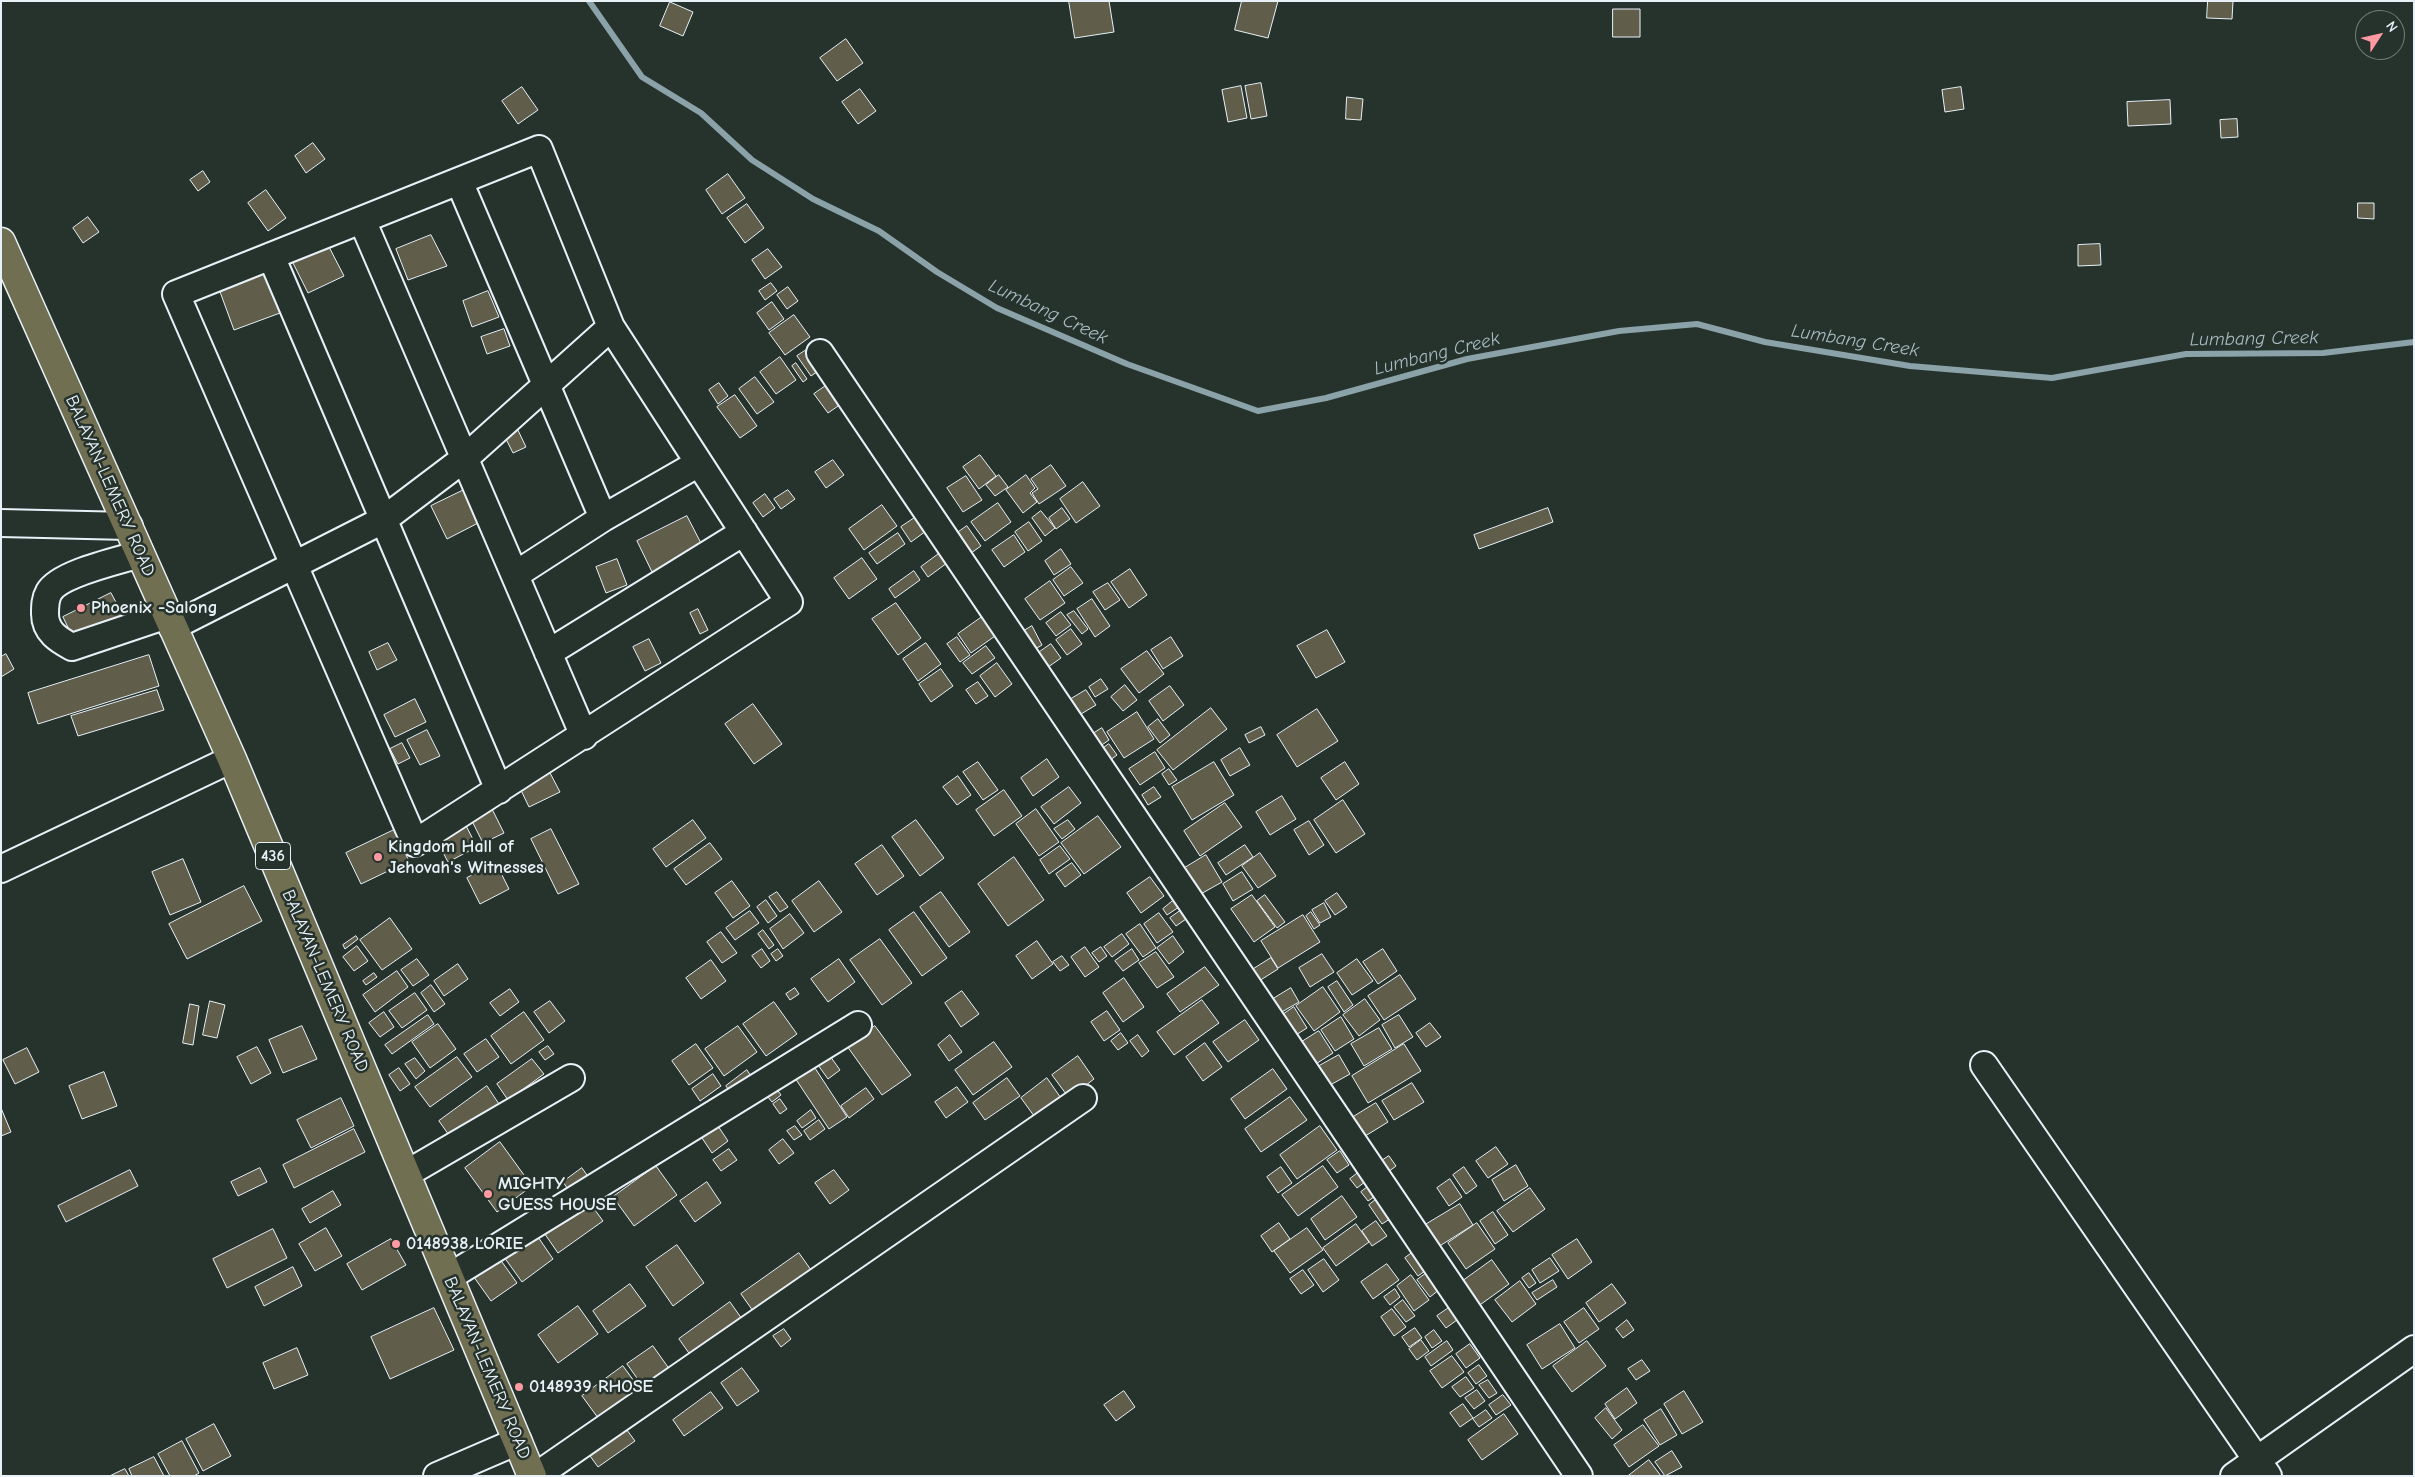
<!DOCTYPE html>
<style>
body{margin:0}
#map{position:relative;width:2415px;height:1477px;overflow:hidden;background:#26332d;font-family:"Comic Neue",sans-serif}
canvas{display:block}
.frame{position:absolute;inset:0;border:2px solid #e8f1f8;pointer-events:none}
.north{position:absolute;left:2355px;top:10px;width:50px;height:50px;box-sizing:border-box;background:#26332d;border:1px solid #747f7e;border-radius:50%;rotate:55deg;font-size:14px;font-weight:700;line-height:20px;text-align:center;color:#e8f1f8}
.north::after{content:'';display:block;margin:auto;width:18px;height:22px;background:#ff9aa2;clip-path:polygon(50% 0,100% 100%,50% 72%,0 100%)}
</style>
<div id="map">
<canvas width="2415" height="1477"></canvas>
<div class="frame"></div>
<div class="north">N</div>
</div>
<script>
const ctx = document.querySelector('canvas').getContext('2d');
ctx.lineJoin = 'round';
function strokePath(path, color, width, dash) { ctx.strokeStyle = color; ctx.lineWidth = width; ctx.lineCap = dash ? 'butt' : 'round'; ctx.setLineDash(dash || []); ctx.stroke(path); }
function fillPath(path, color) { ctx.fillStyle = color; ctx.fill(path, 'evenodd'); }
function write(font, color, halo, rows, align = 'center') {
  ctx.font = font + ' "Comic Neue",sans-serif'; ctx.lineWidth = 5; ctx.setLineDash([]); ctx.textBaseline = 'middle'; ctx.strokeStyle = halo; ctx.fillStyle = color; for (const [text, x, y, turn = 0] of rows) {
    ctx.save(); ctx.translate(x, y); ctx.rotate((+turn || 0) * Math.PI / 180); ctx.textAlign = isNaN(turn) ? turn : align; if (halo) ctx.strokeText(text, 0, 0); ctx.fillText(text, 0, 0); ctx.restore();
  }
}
strokePath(new Path2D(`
 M589,1L642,77L701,113L752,160L813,199L879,231L937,272L997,308L1127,364L1258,411L1326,398L1467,359L1619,331L1697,324L1765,342L1910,366L2052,378L2186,354L2323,353L2414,342`), '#8aa2a8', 6);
const building = new Path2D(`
 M1069,1H1109L1114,32L1075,38Z
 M1242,1H1278L1268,38L1235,30Z
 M2208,1H2233L2232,19L2207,18Z
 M670,2L693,12L683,36L660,26Z
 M1613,9H1640V37H1613Z
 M846,39L863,63L837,81L820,58Z
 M1261,83L1267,116L1251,119L1245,86Z
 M1241,86L1247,118L1228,122L1222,90Z
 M522,87L538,110L518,124L502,101Z
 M1961,87L1964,109L1945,112L1942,90Z
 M860,89L876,111L858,124L842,102Z
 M1347,97L1363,99L1361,120L1346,119Z
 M2170,100L2171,124L2128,126L2127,102Z
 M2237,119L2238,137L2221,138L2220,120Z
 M313,143L325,159L306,173L295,156Z
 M203,171L210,182L198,191L190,180Z
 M728,174L745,198L722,214L706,190Z
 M266,190L286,218L268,231L248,203Z
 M2358,203H2374V219L2358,218Z
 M747,204L764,228L745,243L727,218Z
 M88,217L99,232L83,243L73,228Z
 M431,235L447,266L408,280L396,249Z
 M326,241L344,276L308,293L291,259Z
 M2100,244L2101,265L2078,266V245Z
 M768,249L782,267L765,279L752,260Z
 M265,272L280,313L234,330L219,289Z
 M771,283L777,291L765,300L759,291Z
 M788,287L798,301L787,309L777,295Z
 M488,291L499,317L472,327L463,301Z
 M772,302L784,319L769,330L757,313Z
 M794,315L810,337L785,355L769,333Z
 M504,329L510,346L487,354L481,337Z
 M811,347L824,367L811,376L797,356Z
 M780,357L796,380L776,394L760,372Z
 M796,363L807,379L803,382L792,366Z
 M755,377L774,402L757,414L739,389Z
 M719,383L728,396L718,404L709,390Z
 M827,385L841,404L828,413L814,394Z
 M735,395L757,426L740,438L717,407Z
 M515,424L526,447L513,453L502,431Z
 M980,455L996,476L979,489L963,467Z
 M833,460L844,475L826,488L815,472Z
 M1051,465L1066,486L1039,504L1032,493L1038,489L1031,479Z
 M999,475L1008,487L995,496L986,485Z
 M1026,475L1035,488L1030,493L1037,502L1023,513L1006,490Z
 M966,476L982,500L963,512L947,488Z
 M1083,482L1100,506L1076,523L1060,499Z
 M466,489L482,521L447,539L431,506Z
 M788,490L795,499L781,509L774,499Z
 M765,494L775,508L763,517L753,503Z
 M998,503L1011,522L985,541L971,522Z
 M882,505L897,526L864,550L849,529Z
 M1062,508L1070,519L1056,529L1049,518Z
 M1548,508L1553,522L1479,549L1474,535Z
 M1041,511L1055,528L1045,536L1032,518Z
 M687,516L704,549L653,574L637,541Z
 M916,517L926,531L911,542L901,527Z
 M1029,522L1042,541L1028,551L1015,532Z
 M967,526L981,546L964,558L950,538Z
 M898,533L905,544L877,564L869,553Z
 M1014,535L1025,552L1004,567L992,550Z
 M1061,549L1071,564L1054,575L1045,561Z
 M940,553L947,563L928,577L921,567Z
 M862,558L877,579L849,599L834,578Z
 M617,559L627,585L606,593L596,567Z
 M1071,567L1083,583L1064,596L1053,580Z
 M1130,569L1147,595L1129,608L1111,582Z
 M914,571L920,580L895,598L889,589Z
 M1050,581L1065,603L1040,620L1025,599Z
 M1108,583L1120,600L1105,610L1093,592Z
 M111,593L124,617L75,642L63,617Z
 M1092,599L1110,626L1095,637L1077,609Z
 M896,603L921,638L898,655L872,619Z
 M698,609L708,630L700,634L690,613Z
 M1074,611L1088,629L1082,634L1067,615Z
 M1061,612L1071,625L1056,636L1046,623Z
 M982,617L995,636L971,653L958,634Z
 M1032,626L1042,645L1027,654L1016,636Z
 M1071,629L1082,644L1067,655L1056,640Z
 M1327,630L1345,662L1316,678L1297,646Z
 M957,637L970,655L960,662L947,644Z
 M1171,637L1183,656L1163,669L1151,650Z
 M649,639L661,663L645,671L633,647Z
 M388,643L397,660L377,670L369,652Z
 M926,643L941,664L918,681L903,659Z
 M1051,644L1061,658L1041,672L1031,658Z
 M986,646L995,658L972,674L963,663Z
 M1147,651L1164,674L1139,693L1121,669Z
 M6,654L14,669L1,677V657Z
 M149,655L159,686L38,724L28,693Z
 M997,663L1012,684L995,697L980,676Z
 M941,669L953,686L931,702L919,684Z
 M1101,679L1108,689L1095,697L1089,687Z
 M978,682L988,696L976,704L966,690Z
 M1125,685L1137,700L1123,711L1111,697Z
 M1170,686L1184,705L1163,721L1149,701Z
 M157,690L164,710L78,736L71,716Z
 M1086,690L1096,705L1081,714L1071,699Z
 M415,699L426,722L395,737L384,715Z
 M753,704L782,744L754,764L725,724Z
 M1211,708L1227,729L1173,770L1157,750Z
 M1317,709L1338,741L1297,767L1277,735Z
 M1137,712L1154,739L1124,758L1107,732Z
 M1158,719L1170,735L1160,743L1148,727Z
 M1261,727L1265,735L1249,743L1245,735Z
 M1102,728L1109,740L1096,749L1088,737Z
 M427,730L440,756L420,765L407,740Z
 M402,743L410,758L398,764L390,749Z
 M1109,744L1117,755L1106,763L1098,752Z
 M1240,748L1250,765L1230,776L1221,760Z
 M1155,752L1165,768L1140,785L1129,769Z
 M1047,759L1059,777L1033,796L1021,778Z
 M978,762L998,790L983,800L963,772Z
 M1214,762L1234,795L1192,820L1172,787Z
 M1345,762L1359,784L1336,800L1321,778Z
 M548,769L560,792L529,807L518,784Z
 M1169,769L1177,780L1169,785L1162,774Z
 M958,776L971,795L957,805L943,787Z
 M1069,787L1081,803L1054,824L1041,807Z
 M1154,787L1161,797L1148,805L1142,795Z
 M1004,790L1022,816L994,836L976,810Z
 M1282,796L1296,819L1270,835L1256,812Z
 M1343,800L1365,834L1336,853L1314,820Z
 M489,803L504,833L483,843L468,813Z
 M1225,803L1242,827L1200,856L1184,831Z
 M1036,809L1059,842L1039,856L1016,824Z
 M1098,816L1121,847L1084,874L1061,843Z
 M462,818L477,847L448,862L433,833Z
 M693,820L706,838L666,867L653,849Z
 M916,820L944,858L920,876L892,837Z
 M1068,820L1075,829L1062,839L1054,829Z
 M1309,821L1324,845L1309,855L1294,830Z
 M551,829L579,884L558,894L531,839Z
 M394,830L409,861L361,884L346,853Z
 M710,843L722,859L686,885L674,869Z
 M882,845L904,876L877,895L855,864Z
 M1245,845L1253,857L1226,875L1218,863Z
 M1060,846L1070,859L1049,874L1040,860Z
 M1260,853L1276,876L1258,888L1242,866Z
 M1206,855L1222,882L1199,895L1183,869Z
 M1014,857L1044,900L1008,926L978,884Z
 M183,859L201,902L170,915L152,872Z
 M496,863L509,889L480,904L467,878Z
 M1072,863L1081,875L1065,887L1056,874Z
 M1242,872L1253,889L1233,901L1223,884Z
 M1150,877L1164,896L1141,913L1127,893Z
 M732,881L750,906L733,918L715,893Z
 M819,881L842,912L814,932L792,901Z
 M244,886L262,921L187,959L169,924Z
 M777,892L788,907L780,912L769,897Z
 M941,892L970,932L949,947L920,907Z
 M1337,893L1347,907L1335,915L1325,901Z
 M1252,895L1275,927L1254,942L1231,909Z
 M1265,895L1285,922L1277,928L1257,901Z
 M766,900L777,916L768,923L757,907Z
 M1174,900L1179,907L1167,915L1163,909Z
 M1324,903L1331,917L1320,923L1312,910Z
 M750,911L759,923L735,940L726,928Z
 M1180,911L1186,919L1176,926L1170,918Z
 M914,912L947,958L922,976L889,930Z
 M1311,912L1320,925L1314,929L1306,916Z
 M1159,913L1173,932L1157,943L1144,924Z
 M790,914L804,933L783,949L770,929Z
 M1303,915L1320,942L1278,968L1261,941Z
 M390,918L412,949L382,970L360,940Z
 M1140,924L1156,948L1143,957L1126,934Z
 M763,930L774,945L769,949L758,934Z
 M721,932L737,953L722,963L707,942Z
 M1122,934L1129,944L1112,957L1104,947Z
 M356,936L358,939L345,949L343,945Z
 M1173,936L1184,952L1169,964L1157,948Z
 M880,939L912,983L882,1005L850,960Z
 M1037,941L1053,964L1032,979L1016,956Z
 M357,946L368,961L354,971L343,957Z
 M1085,947L1099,967L1085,977L1071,957Z
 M1101,947L1107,956L1099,962L1092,953Z
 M762,949L770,961L761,968L752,956Z
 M778,949L783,956L776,961L771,954Z
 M1132,949L1139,960L1123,971L1115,961Z
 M1383,949L1397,971L1378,984L1363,962Z
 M1156,952L1174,977L1157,988L1139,963Z
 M1322,954L1334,972L1310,987L1299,968Z
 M1062,956L1069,965L1060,971L1053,962Z
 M1271,958L1278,969L1259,981L1252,970Z
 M417,959L429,975L413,986L401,970Z
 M839,959L855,982L828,1002L811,979Z
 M1357,959L1373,981L1352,995L1337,973Z
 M711,960L726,981L701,999L686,978Z
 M458,964L468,979L444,996L434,981Z
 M1205,967L1219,985L1180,1012L1167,994Z
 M397,971L408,987L375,1012L363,995Z
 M374,973L377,977L366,985L363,981Z
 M1400,975L1416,999L1384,1020L1368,996Z
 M1124,978L1144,1007L1123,1022L1103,993Z
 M1337,981L1353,1005L1344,1012L1328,987Z
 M431,985L445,1004L434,1012L421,993Z
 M1323,987L1340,1012L1314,1031L1296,1006Z
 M795,988L799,994L790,1000L786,994Z
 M1291,988L1299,1002L1280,1013L1273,999Z
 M510,989L519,1002L500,1016L490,1003Z
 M962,991L979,1014L961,1027L945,1003Z
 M415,993L427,1010L402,1028L389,1011Z
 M1365,999L1380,1020L1359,1036L1343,1015Z
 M1202,1000L1219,1023L1174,1055L1157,1032Z
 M210,1001L225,1005L217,1038L203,1035Z
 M550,1001L565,1021L549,1033L534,1012Z
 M774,1002L797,1034L766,1056L743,1024Z
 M190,1004L199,1006L193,1045L183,1043Z
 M1294,1007L1307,1028L1291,1038L1278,1018Z
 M1107,1011L1120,1030L1104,1041L1091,1022Z
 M384,1012L394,1027L380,1037L369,1023Z
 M524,1012L544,1040L511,1064L491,1036Z
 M428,1015L434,1024L392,1054L385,1045Z
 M1399,1015L1413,1037L1395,1048L1382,1025Z
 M1341,1017L1354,1039L1335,1051L1321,1030Z
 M1245,1020L1259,1040L1228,1062L1213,1042Z
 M1430,1023L1441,1037L1426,1047L1416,1033Z
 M438,1024L456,1049L430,1068L412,1042Z
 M302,1026L317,1059L283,1073L269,1040Z
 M738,1026L757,1052L724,1076L705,1049Z
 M875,1026L911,1075L882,1095L847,1046Z
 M1379,1028L1392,1049L1364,1066L1351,1044Z
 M1319,1031L1333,1053L1311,1067L1297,1045Z
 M1121,1033L1128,1043L1118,1050L1111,1041Z
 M950,1035L962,1052L949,1061L938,1045Z
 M1138,1035L1149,1051L1142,1057L1130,1041Z
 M486,1039L499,1057L477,1072L464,1054Z
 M994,1042L1012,1067L973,1095L955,1070Z
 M1205,1043L1222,1067L1203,1081L1186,1057Z
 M696,1044L713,1068L689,1085L672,1061Z
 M1404,1044L1421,1071L1368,1103L1352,1076Z
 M548,1046L554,1054L545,1060L539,1052Z
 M257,1047L271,1073L251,1084L237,1057Z
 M27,1048L39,1072L15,1084L3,1060Z
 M1339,1055L1350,1074L1323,1089L1312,1070Z
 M830,1056L840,1070L828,1079L818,1065Z
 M1078,1056L1094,1079L1069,1098L1052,1075Z
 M457,1057L472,1077L430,1107L415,1087Z
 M415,1058L425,1071L416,1079L405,1064Z
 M532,1059L544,1074L508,1100L497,1084Z
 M813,1065L847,1117L829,1129L795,1078Z
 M399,1068L410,1084L400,1091L389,1075Z
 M1273,1069L1287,1089L1245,1119L1231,1099Z
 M747,1070L754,1081L733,1096L726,1086Z
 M104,1072L117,1106L82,1119L69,1086Z
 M713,1074L721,1086L700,1101L692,1089Z
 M1007,1078L1020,1096L985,1120L973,1103Z
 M1047,1078L1063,1101L1037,1120L1021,1098Z
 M1412,1083L1424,1102L1394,1120L1382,1101Z
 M773,1084L781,1095L772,1102L763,1091Z
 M487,1086L499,1104L451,1138L439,1121Z
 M957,1087L968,1102L946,1118L935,1102Z
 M866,1088L874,1099L849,1118L841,1106Z
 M1290,1097L1307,1120L1261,1152L1245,1129Z
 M341,1098L354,1126L311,1148L297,1120Z
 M780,1099L787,1109L780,1114L773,1104Z
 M1376,1103L1388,1122L1362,1138L1350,1119Z
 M1,1108L11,1132L1,1136Z
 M811,1110L816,1118L802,1128L797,1121Z
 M819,1120L825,1129L810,1140L804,1131Z
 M718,1126L728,1141L712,1153L702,1138Z
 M795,1126L802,1135L794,1140L787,1131Z
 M1320,1126L1337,1150L1297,1179L1280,1155Z
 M354,1129L365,1152L294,1188L283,1165Z
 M783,1139L794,1153L779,1164L769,1150Z
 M500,1142L532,1186L497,1212L465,1168Z
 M1496,1147L1508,1164L1488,1178L1476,1161Z
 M729,1149L737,1160L721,1171L713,1160Z
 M1340,1151L1349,1165L1337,1173L1327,1160Z
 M1389,1156L1396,1166L1384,1175L1377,1164Z
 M1516,1165L1528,1186L1504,1201L1492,1180Z
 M656,1166L677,1195L634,1226L613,1197Z
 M1323,1166L1338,1187L1298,1216L1282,1195Z
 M1281,1167L1292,1183L1278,1193L1267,1177Z
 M1464,1167L1477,1186L1466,1194L1453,1175Z
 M260,1168L267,1182L238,1196L231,1182Z
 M582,1168L589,1178L570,1192L563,1182Z
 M1363,1169L1370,1178L1357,1188L1350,1179Z
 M130,1170L138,1186L66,1222L58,1206Z
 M834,1170L849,1190L830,1204L815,1183Z
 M1450,1179L1462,1197L1449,1206L1437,1188Z
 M707,1182L721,1203L695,1222L680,1201Z
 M1373,1183L1380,1193L1368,1201L1361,1192Z
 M1530,1188L1545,1209L1513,1232L1497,1211Z
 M333,1191L341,1205L310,1223L302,1209Z
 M584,1195L603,1221L558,1253L540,1227Z
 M1382,1195L1396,1215L1382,1224L1369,1205Z
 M1342,1196L1357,1217L1325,1240L1311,1219Z
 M1460,1204L1473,1225L1438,1247L1425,1225Z
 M1493,1212L1508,1235L1495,1244L1480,1221Z
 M1376,1221L1387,1236L1372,1246L1362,1231Z
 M1279,1223L1290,1239L1272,1252L1261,1236Z
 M1477,1223L1495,1249L1466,1269L1448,1243Z
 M1356,1224L1369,1242L1336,1266L1323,1248Z
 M326,1228L342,1256L315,1271L299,1244Z
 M1307,1228L1323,1250L1290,1273L1274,1251Z
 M273,1229L287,1258L227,1288L213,1259Z
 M536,1234L553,1259L522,1282L504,1257Z
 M391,1239L406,1265L362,1290L347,1264Z
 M1577,1239L1592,1262L1568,1279L1552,1255Z
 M677,1245L704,1283L673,1306L646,1267Z
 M1416,1250L1429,1268L1418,1276L1405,1258Z
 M799,1253L811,1270L753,1311L741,1294Z
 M497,1255L517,1283L491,1301L471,1273Z
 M1550,1258L1559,1271L1540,1283L1532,1270Z
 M1324,1259L1339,1280L1323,1292L1308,1270Z
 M1492,1260L1509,1284L1477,1307L1460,1283Z
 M1387,1264L1399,1280L1373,1299L1361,1282Z
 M293,1267L302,1286L264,1306L255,1287Z
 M1303,1270L1314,1285L1301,1294L1290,1279Z
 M1428,1272L1440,1289L1430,1297L1417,1280Z
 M1529,1273L1536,1283L1529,1288L1522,1278Z
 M1411,1275L1429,1300L1414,1311L1397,1286Z
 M1553,1280L1557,1287L1537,1300L1532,1293Z
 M1520,1281L1536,1304L1512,1322L1495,1300Z
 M630,1284L646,1306L608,1333L593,1311Z
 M1612,1284L1626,1303L1599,1322L1586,1303Z
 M1395,1289L1400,1297L1390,1305L1384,1297Z
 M1403,1300L1415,1316L1406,1322L1394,1307Z
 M730,1302L742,1319L691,1356L679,1339Z
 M1453,1305L1461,1317L1446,1328L1437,1316Z
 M578,1306L598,1334L558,1363L538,1335Z
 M434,1308L454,1350L390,1379L371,1337Z
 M1584,1308L1599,1329L1579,1343L1564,1322Z
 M1392,1309L1406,1327L1394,1336L1381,1317Z
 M1627,1320L1634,1330L1623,1338L1616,1329Z
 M1560,1324L1575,1348L1542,1369L1527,1345Z
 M1415,1328L1422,1338L1409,1347L1402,1337Z
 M784,1329L791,1339L781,1347L773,1336Z
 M1434,1330L1442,1341L1432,1348L1425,1337Z
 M1421,1340L1429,1351L1417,1360L1409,1349Z
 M1447,1341L1453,1350L1431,1366L1425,1357Z
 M1587,1341L1606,1366L1572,1392L1553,1366Z
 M1470,1344L1480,1358L1466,1368L1456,1354Z
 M653,1346L670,1370L644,1388L627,1364Z
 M297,1348L308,1375L274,1389L263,1363Z
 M1452,1356L1464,1372L1442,1388L1430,1371Z
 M1642,1360L1650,1371L1636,1380L1628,1369Z
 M1479,1365L1487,1376L1476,1384L1468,1373Z
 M623,1366L642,1392L601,1422L582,1396Z
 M742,1368L759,1391L737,1406L721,1383Z
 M1466,1377L1474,1388L1460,1397L1452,1387Z
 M1488,1380L1497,1393L1489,1398L1479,1385Z
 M1627,1388L1637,1403L1615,1419L1605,1404Z
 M1477,1390L1485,1401L1474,1409L1465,1398Z
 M1124,1391L1135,1407L1116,1421L1104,1405Z
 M1684,1391L1703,1422L1682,1434L1664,1404Z
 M711,1392L723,1408L684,1436L673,1420Z
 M1503,1395L1511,1405L1496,1415L1489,1405Z
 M1463,1404L1473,1418L1460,1427L1450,1413Z
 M1606,1408L1622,1430L1612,1439L1595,1418Z
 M1661,1409L1677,1435L1660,1445L1644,1420Z
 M1486,1410L1492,1418L1479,1427L1473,1419Z
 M1504,1414L1518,1434L1482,1460L1468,1440Z
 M621,1422L635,1441L598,1467L585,1449Z
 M214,1424L231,1456L203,1471L186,1439Z
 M1643,1425L1659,1446L1629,1467L1614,1445Z
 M182,1441L199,1473L194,1476H170L158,1454Z
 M1672,1451L1682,1467L1665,1476L1655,1462Z
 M154,1457L164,1476H132L129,1469Z
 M1649,1460L1661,1476H1628Z
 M125,1469L129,1476H110Z`);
fillPath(building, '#605e4a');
strokePath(building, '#e8f1f8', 1);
const minor = new Path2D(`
 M539,149L611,327L789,602L415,843L176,294Z
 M459,181L603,518
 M362,220L584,736
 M271,256L499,790
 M820,353L1579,1476
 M1,523L129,526
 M140,554C118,561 60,573 49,592C45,599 45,606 45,614C45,632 59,640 72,647L167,615
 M515,575L603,518L699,463
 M172,627L383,520L465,458L611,327
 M548,653L744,532
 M1,869L232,759
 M1984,1065L2268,1476
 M406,1174L571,1078
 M449,1277L858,1025
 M437,1476L518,1441
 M536,1476L1083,1098
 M2234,1476L2414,1349`);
const major = new Path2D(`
 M1,242L232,759L532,1476`);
strokePath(minor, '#e8f1f8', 30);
strokePath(major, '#e8f1f8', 31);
strokePath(minor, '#26332d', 26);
strokePath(major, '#716f52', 28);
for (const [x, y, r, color] of [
 [81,608,5,"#ff9aa2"],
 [378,857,5,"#ff9aa2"],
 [488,1194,5,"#ff9aa2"],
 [396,1244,5,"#ff9aa2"],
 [519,1387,5,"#ff9aa2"]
]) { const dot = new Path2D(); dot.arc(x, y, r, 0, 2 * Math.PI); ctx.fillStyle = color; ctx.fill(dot); strokePath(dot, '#26332d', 2); }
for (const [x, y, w] of [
 [273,856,35]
]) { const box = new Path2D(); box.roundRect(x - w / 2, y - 13.5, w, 27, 4); ctx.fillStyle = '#26332d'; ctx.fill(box); strokePath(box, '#e8f1f8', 1); }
write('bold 16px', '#e8f1f8', null, [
 ["436",273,856]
]);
write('18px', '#e8f1f8', '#26332d', [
 ["BALAYAN-LEMERY ROAD",110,486,66],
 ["BALAYAN-LEMERY ROAD",325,981,67],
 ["BALAYAN-LEMERY ROAD",487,1368,67]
]);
write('bold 18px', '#e8f1f8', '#26332d', [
 ["Phoenix -Salong",91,608],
 ["Kingdom Hall of",388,847],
 ["Jehovah's Witnesses",388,868],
 ["MIGHTY",498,1184],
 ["GUESS HOUSE",498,1205],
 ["0148938 LORIE",406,1244],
 ["0148939 RHOSE",529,1387]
], 'left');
write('italic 19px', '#a9bcc2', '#26332d', [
 ["Lumbang Creek",1048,312,25],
 ["Lumbang Creek",2254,339,-1],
 ["Lumbang Creek",1855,341,9],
 ["Lumbang Creek",1437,354,-14]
]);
</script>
